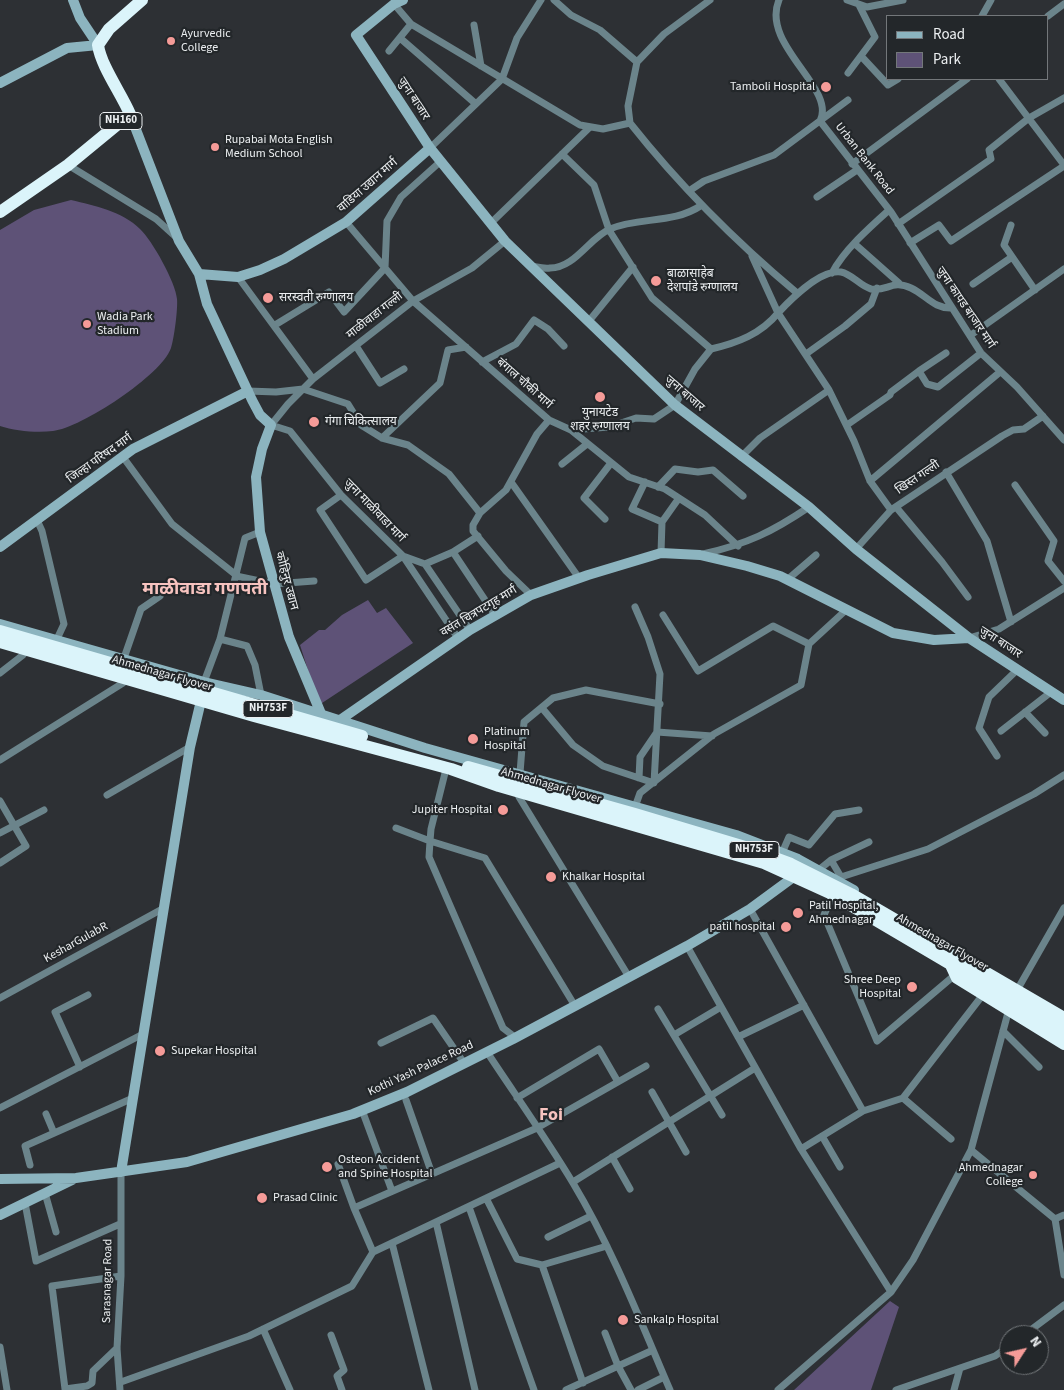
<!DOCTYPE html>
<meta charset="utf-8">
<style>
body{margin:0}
#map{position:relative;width:1064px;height:1390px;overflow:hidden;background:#2d3034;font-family:"Source Sans 3",sans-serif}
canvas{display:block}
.legend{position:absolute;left:886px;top:15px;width:162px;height:65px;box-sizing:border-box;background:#23272a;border:1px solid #73777a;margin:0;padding:6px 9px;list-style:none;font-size:15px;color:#eceff1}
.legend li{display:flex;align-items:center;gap:10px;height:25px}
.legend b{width:25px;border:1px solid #73777a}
.north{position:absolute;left:999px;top:1325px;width:50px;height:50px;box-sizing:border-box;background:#23272a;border:1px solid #73777a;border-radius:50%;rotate:55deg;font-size:14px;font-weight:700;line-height:20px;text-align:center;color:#eceff1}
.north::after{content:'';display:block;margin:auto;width:18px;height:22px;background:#f59b98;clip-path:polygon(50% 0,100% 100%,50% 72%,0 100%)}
</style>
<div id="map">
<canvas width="1064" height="1390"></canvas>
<ul class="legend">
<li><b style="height:6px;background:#8cb4bf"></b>Road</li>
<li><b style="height:14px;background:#5e5277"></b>Park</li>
</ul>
<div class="north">N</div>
</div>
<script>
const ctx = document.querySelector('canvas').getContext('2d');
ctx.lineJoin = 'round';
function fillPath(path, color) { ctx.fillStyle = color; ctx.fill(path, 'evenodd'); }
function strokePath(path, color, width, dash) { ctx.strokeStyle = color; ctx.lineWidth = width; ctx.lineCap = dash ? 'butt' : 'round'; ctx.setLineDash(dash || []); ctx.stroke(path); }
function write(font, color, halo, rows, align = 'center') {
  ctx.font = font + ' "Source Sans 3","Noto Sans Devanagari",sans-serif'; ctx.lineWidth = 4.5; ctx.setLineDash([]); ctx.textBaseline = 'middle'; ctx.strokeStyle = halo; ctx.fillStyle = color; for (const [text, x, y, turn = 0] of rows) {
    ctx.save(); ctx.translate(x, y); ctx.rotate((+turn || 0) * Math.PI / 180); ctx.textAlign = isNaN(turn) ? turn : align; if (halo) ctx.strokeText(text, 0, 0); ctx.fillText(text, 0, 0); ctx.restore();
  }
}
fillPath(new Path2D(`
 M71,200C95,206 122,211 140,229C152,240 176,283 177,299C178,309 174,339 171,348C162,375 81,428 53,431C37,433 15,431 0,426V230L34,210Z
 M368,600L377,613L386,608L413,643L319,705L300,645L319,630H325L342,615Z
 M890,1301L899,1307L871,1390H794Z`), '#5e5277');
strokePath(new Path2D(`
 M554,0L571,15L600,30L637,62L628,106L630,123C680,186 736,242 797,293
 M779,0C760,45 837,88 820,121L891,212L981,353L1017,387L1064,440
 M847,0L867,7L903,0
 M394,4L411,24L580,125L603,129L630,123
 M982,16L991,0
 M1048,16L1064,4
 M474,25L481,66
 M400,38L476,104
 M389,51L411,24
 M861,56L888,85L898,79
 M637,62L664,34L710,0
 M848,73L875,37L859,5
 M999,79L1064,165
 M430,148L502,79L517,38L541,0
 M562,154L594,185L609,230L652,298L711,349C737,343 761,334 778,313L752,256
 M852,164L967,79
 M68,165L156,219L177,238
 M689,191L704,181L774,155L848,100
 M817,197L857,170
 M346,222L413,301L549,420L571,430L629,477L665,489L705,515L738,546
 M491,223L590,127
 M898,224L991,159L989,150L1029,118L1064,98
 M1011,225L1004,245L1035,290
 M910,243L939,225L951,241L1064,166
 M855,244L899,283
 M531,266C537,267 544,269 550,268C575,268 589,238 610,229C641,216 672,225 702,205
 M832,273C844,250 870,227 889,210
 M238,277L313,379
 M973,284L1012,257
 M589,321L633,267
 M275,325L329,292L344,312L385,268L387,221L401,197L441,161
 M971,335L1064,269
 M356,346L380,383L404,369
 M806,354L845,326L871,304L877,288
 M482,362L516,344L534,320L548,329L564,346
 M919,371L946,353
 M248,391L276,392L303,389L348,404L361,425L382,438L408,445L449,474L480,513
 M847,425L890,395L891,392L919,371L927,384L938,387L981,353
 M571,430L609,427L636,418L654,419L675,405L695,369L711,349
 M382,438L440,383L448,350L466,347
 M123,457L172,524L236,575
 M741,457L760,438L829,390
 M562,464L587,444
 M946,472L987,541L1011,622
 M870,481L1000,372
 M511,482L579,578
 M645,482L632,509L662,522
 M1015,485L1054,541L1048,561L1064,581
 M658,487L675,469L698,472L713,470L743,496
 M341,495L320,510L366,580L403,556L458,638
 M896,507L942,562L968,597
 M891,510L870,481L854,441L829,390L778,313C791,299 821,269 841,272C852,274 860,286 871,289C887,292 892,279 911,288C926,295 934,309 952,308
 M605,519L584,498L611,463
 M37,520L42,531L64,624L57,639
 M478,536L453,552L425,564L403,556L341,495L290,431L271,425L288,404L313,379L413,301L472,268L505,241
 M856,549L891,510L1002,436L1013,430L1024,429L1043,416
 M453,552L495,615
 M661,553L662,522L679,498
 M703,554C747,544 772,532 809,507
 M425,564L470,630
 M236,576L274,584L314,581
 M787,580L816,555
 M531,595L506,571L473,531V525L480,513L506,490L537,434L549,420
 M663,615L698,671L773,626L809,644L846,610
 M969,638L999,629L1064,588
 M220,639L247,646L255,665L261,695
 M124,658L141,609L160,596
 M0,673L23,655
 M204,682L220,639L245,538L260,532
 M542,708L573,745L603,766L654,783L660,674L648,637L635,607
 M1025,712L1045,733
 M1001,731L1051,692
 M997,756L979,728L989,697L1017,670
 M0,760L123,683
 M520,773L524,722L553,698L586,690L660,704
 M639,778L640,757L657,732L712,736
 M107,795L190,747
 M519,797L629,977
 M0,801L26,846L0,863
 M635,807L640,793L714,734L801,685L809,644
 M396,828L430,841L431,829L445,773
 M0,833L44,810
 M782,853L789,837L809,845L835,814L859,810
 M815,873L831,860
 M841,877L831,860L869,842
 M750,909L863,1111
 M687,946L801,1149L891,1292
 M956,974L877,1041L824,915L839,880L841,877L928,849L1034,794L1064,775
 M1016,992L1064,908
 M0,998L164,908
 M658,1009L722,1115
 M1003,1031L1039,1067
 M674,1035L721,1007
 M738,1037L804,1005
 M516,1038L503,1028L429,857L430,841L485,858L575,1006
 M381,1043L433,1018L464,1063
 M487,1052C516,1096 546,1138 573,1183C612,1248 640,1320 670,1390
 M80,1067L55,1012L88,995
 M652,1092L686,1152
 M517,1098L599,1049L618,1082
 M903,1098L951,1139
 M406,1100L432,1174
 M0,1108L143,1034
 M362,1110L392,1191
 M46,1114L54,1133
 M822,1136L840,1167
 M801,1149L863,1111L903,1098L985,992
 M971,1150L1055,1219L1064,1215
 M612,1157L630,1189
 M338,1164L354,1208L373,1252
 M30,1165L25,1146L133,1098
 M573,1182L755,1068
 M45,1193L56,1232
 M486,1198L517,1259L542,1265L607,1246
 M25,1203L36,1261L120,1224
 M469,1207L534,1390
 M354,1208L537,1128L646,1066
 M1055,1219L1064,1275
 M436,1222L475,1390
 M548,1237L591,1216
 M392,1243L429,1390
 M542,1265L583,1383
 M263,1329L290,1390
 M605,1333L618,1366L631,1390
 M331,1335L344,1370L337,1376L342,1390
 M1024,1335L1064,1305
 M0,1347L7,1390
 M117,1348L93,1371L92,1383L87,1386L65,1389L52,1286L121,1276
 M121,1382L249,1336L352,1286L373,1252L560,1163
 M120,1390L117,1348L121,1276V1172
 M566,1390L653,1350
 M638,1390L664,1377
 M778,1390L891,1292L913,1260L971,1150L1009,1009
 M896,1390L995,1356L1009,1346
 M954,1390L960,1368`), '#6b848b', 7);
strokePath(new Path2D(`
 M403,0L394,4L356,35L430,148L505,241L675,405L809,507L856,549L969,638L1064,700
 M0,83L67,48L98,45L80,18L73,0
 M130,114L179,241L199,274L207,304L252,400L260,415L271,425L262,449L256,477L260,532L289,637L322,716L321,719
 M199,274L238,277L260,270L284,259L346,222L430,148
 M0,547L133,449L248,391
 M0,624L204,682L261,695L425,748L736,835L798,859L854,890
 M339,724L340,720L470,630L531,595L588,575L661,553L700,555L747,566L780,576L893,633L934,640L969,638
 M121,1172L190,747L200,705
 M0,1179L76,1178L187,1162L353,1114L407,1092L513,1039L687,946L750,909L799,873
 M0,1215L72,1180`), '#8cb4bf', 10);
strokePath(new Path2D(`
 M0,212L68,165L130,114C121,93 101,66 98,45L109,29L142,0
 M0,631L362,736
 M0,642L254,716L451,769L499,786L764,863L830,893L1064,1031
 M468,767L635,814L745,847L791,864L851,894L1064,1018
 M950,963L957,978L1064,1044`), '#dbf4fa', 12);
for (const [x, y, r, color] of [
 [171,41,5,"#f59b98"],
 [826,87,6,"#f59b98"],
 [215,147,5,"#f59b98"],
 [656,281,6,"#f59b98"],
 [268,298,6,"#f59b98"],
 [87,324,5,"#f59b98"],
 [600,397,6,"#f59b98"],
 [314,422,6,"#f59b98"],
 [473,739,6,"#f59b98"],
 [503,810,6,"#f59b98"],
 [551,877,6,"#f59b98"],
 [798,913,6,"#f59b98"],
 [786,927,6,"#f59b98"],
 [912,987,6,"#f59b98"],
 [160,1051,6,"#f59b98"],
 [327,1167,6,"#f59b98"],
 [1033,1175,5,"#f59b98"],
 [262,1198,6,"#f59b98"],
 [623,1320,6,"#f59b98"]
]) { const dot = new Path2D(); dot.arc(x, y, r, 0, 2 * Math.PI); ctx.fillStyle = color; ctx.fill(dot); strokePath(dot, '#23272a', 2); }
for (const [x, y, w] of [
 [121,121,42],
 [268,709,50],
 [754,850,50]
]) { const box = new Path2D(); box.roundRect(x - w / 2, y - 8.5, w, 17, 4); ctx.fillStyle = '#23272a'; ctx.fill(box); strokePath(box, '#eceff1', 1); }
write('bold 11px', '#eceff1', null, [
 ["NH160",121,121],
 ["NH753F",268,709],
 ["NH753F",754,850]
]);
write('12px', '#eceff1', '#23272a', [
 ["Ayurvedic",181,34],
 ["College",181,48],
 ["Tamboli Hospital",815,87,"right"],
 ["Rupabai Mota English",225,140],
 ["Medium School",225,154],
 ["बाळासाहेब",667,274],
 ["देशपांडे रुग्णालय",667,288],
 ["सरस्वती रुग्णालय",279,298],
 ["Wadia Park",97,317],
 ["Stadium",97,331],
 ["युनायटेड",600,413,"center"],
 ["शहर रुग्णालय",600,427,"center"],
 ["गंगा चिकित्सालय",325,422],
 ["Platinum",484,732],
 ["Hospital",484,746],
 ["Jupiter Hospital",492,810,"right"],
 ["Khalkar Hospital",562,877],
 ["Patil Hospital,",809,906],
 ["Ahmednagar",809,920],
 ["patil hospital",775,927,"right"],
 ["Shree Deep",901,980,"right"],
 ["Hospital",901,994,"right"],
 ["Supekar Hospital",171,1051],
 ["Osteon Accident",338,1160],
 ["and Spine Hospital",338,1174],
 ["Ahmednagar",1023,1168,"right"],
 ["College",1023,1182,"right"],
 ["Prasad Clinic",273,1198],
 ["Sankalp Hospital",634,1320]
], 'left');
write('12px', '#eceff1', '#23272a', [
 ["जुना बाजार",413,99,57],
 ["Urban Bank Road",864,159,52],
 ["वाडिया उद्यान मार्ग",368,186,-41],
 ["जुना कापड बाजार मार्ग",965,308,56],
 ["माळीवाडा गल्ली",375,316,-38],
 ["बंगाल चौकी मार्ग",524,384,41],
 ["जुना बाजार",684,394,41],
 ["जिल्हा परिषद मार्ग",100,459,-35],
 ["खिस्त गल्ली",918,478,-34],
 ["जुना माळीवाडा मार्ग",374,511,46],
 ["कोहिनुर उद्यान",286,581,75],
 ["वसंत चित्रपटगृह मार्ग",479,612,-31],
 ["जुना बाजार",1000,643,33],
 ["Ahmednagar Flyover",162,674,16],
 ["Ahmednagar Flyover",551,786,16],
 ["KesharGulabR",76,943,-29],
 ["Ahmednagar Flyover",942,943,30],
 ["Kothi Yash Palace Road",421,1069,-25],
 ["Sarasnagar Road",108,1281,-89]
]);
write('bold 18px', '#f7c3bf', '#23272a', [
 ["माळीवाडा गणपती",205,590],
 ["Foi",551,1116]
]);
</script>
